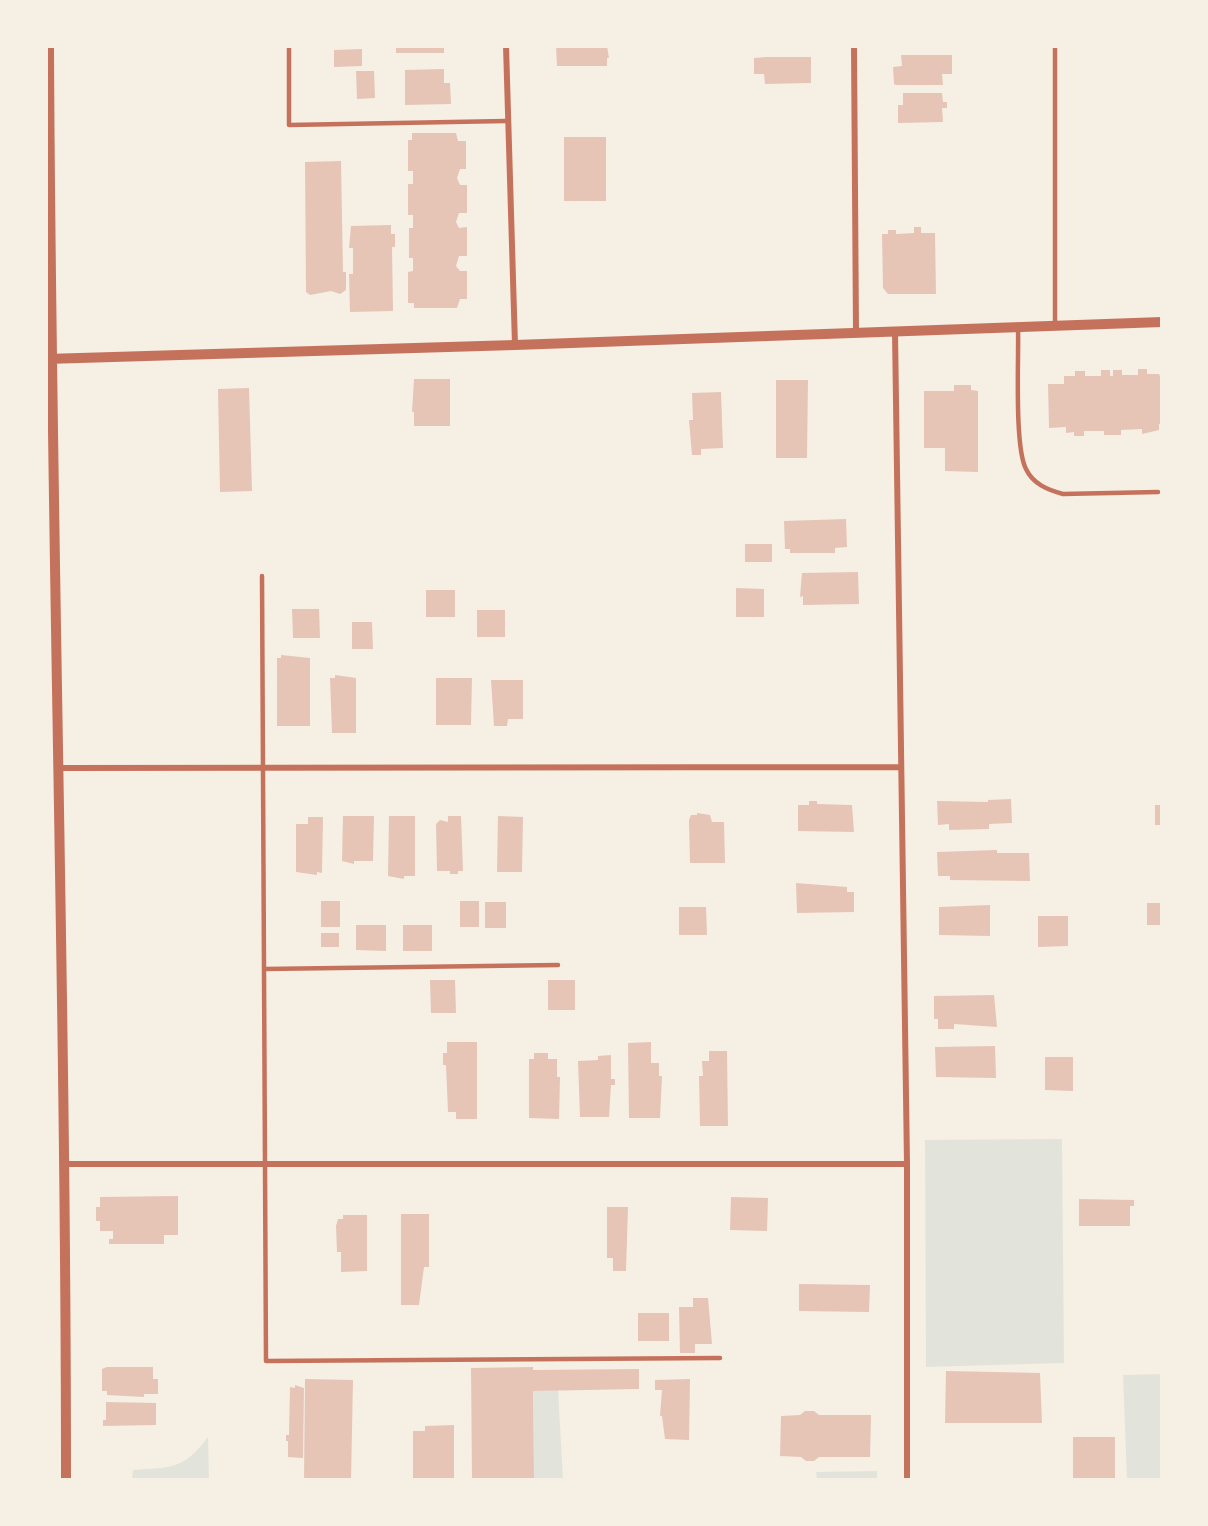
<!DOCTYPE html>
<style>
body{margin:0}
#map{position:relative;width:1208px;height:1526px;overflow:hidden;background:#f6efe4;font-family:"Work Sans",sans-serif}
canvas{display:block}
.frame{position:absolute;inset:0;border:48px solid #f6efe4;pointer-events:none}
</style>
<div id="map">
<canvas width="1208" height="1526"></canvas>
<div class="frame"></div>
</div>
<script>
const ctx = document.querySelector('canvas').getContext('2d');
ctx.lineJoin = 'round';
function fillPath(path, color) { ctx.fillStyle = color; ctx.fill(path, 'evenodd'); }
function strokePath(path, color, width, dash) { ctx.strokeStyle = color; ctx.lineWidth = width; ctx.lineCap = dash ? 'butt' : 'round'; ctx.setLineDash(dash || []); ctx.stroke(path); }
fillPath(new Path2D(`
 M1062,1139L1064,1363L926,1367L925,1140Z
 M1161,1374V1479H1127L1123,1375Z
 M558,1390L563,1479H534L533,1391Z
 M208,1437L209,1479H132L133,1470C172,1467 183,1470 208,1437Z
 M877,1471V1479H817L816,1472Z`), '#e2e4dc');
fillPath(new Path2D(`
 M396,46H444V53H396Z
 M556,46H607L609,58H607V66H557Z
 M362,49V66L334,67V50Z
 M901,55H952V74H942L943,85H896L894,84L893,67L902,66Z
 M766,57H811V83L765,84L764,74H754V58Z
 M444,69V83H450L451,104L405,105V70Z
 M356,71H374L375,98L357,99Z
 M903,93H942L943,102H947V108H942L943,122L898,123V105H903Z
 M412,133H456L458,141H466V169H460L457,178L460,185H467V213H459L456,222L459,228L467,227V256H459L456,266L460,271H467V299H460L457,308H414V303H408V272L413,271V258H409V228H413V215H408V184H413V171H408V140H412Z
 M564,137H606V201H564Z
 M341,161L343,272H346V290L340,294L331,291L310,295L306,292L305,162Z
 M391,225V234H395V247H392L393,311L350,312L349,274H353V248H349L351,226Z
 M914,227H921V233H935L936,294H888L883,288L882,234H888V230H896V234L914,233Z
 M1138,369H1147V374H1159L1162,380V424H1159V430L1142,434V429L1121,430V435H1104V431H1084V436H1074V432L1066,433V427L1049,428L1048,384H1064V376H1075V371H1085V376H1101V370H1110V376H1113V370H1122V375H1138Z
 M414,379H450V426H414V412H412Z
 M776,380H808L807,458H776Z
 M954,385H971V390L978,391V472L945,471V448H924V391H954Z
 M249,388L252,491L220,492L218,389Z
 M721,392L723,448L701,449V455H692L689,420H693L692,393Z
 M846,519L847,547L835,548V553H790V549H785L784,521Z
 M745,544H772V562H745Z
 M858,572L859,604L803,605V596L800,597L802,573Z
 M736,588L764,589V617H736Z
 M426,590H455V617H426Z
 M292,609H319L320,638H293Z
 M477,610H505V637H477Z
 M352,622H372L373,649H352Z
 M281,655L310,658V726H277V658H281Z
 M335,675L356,678V733H332L330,678H335Z
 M436,678H472L471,725H436Z
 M491,680H523V719H508L507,726H494Z
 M1011,799L1012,823L989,824V829L949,830V824L938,825L937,801L988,802V800Z
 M809,801H817V804L852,805L854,832L798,831V805H809Z
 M1155,805H1162V825H1155Z
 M697,813L710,815L712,822H724L725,863H690L689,820L691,815H697Z
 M343,816H374L373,861H354V864L342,861Z
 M389,816H415V876H404V879L388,876Z
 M448,816H461L463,871H458V874H450V871H437L436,824L440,820L448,822Z
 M498,816L523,817L522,872H497Z
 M308,817H323L322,873L317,872V875L296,872V824H308Z
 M997,850V853H1029L1030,881L950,880V876H938L937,852Z
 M796,883L847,887V892H854V912L797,913Z
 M321,901H340V927H321Z
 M460,901H479V927H460Z
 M485,902H506V928H485Z
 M1147,903H1162V925H1147Z
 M990,905V936L939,935V907Z
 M679,907H706L707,935H679Z
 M1038,916H1068V946L1038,947Z
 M356,925H386V951L356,950Z
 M403,925H432V951H403Z
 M321,933H339V947H321Z
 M430,980H455L456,1013H431Z
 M548,980H575V1010H548Z
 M994,995L997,1027L954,1024V1029H938V1019H934V996Z
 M447,1042H477V1119H456V1112H448L446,1065H443V1053H447Z
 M651,1042V1063H659V1076H662L660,1118H629L628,1043Z
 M995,1046L996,1078L936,1077L935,1047Z
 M709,1051H727L728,1126H700L699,1076H703L702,1061H709Z
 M534,1053H548V1059H557V1077H560L559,1119L529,1118V1059H534Z
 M611,1055V1079H615V1085H611L609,1117H580L578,1061L598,1060V1056Z
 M1045,1057H1073V1091L1045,1090Z
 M178,1196V1235H164V1244H109V1239H113V1231H100V1221H96V1207H100V1197Z
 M731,1197L768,1198L767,1231L730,1230Z
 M1079,1199L1134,1200V1206H1130V1226H1079Z
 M607,1207H628L626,1271H613V1258H607Z
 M401,1214H429V1267H424L419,1305H401Z
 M343,1215H367V1271L341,1272V1252H337L336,1226L338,1219H343Z
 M799,1284L870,1285L869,1312L799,1311Z
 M693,1298H708L712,1344H695V1353H680L679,1307H693Z
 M638,1313H669V1341H638Z
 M107,1367H153V1379H158V1394H144V1397L107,1395V1391H102V1369Z
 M533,1367V1370L639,1369V1389L533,1391L534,1480H472L471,1368Z
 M946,1371L1040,1373L1042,1423H945Z
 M305,1379L353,1380L351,1480H304Z
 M690,1379L689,1440L665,1439L662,1416H660L662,1390H655V1380Z
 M295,1385L304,1388L303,1458L288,1457V1441H286V1435H289L290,1387L295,1388Z
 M106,1402L156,1403V1425L103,1426V1420H106Z
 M805,1411H814L819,1415H871L870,1457H819L814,1461H806L801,1457L780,1456L781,1416L800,1415Z
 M454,1425V1480H413V1431H425V1426Z
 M1073,1437H1115V1480H1073Z`), '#e6c5b7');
strokePath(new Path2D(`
 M289,46V125L506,121
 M1055,46V326
 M1018,327C1019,357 1014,446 1026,469C1033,484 1048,490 1063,494L1158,492
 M262,576L266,1361L720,1358
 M264,969L558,965`), '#c5725c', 4.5);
strokePath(new Path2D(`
 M506,46L515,345
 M854,46L856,333
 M895,332L907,1164V1480
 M60,768L901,767
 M66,1164H907`), '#c5725c', 6);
strokePath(new Path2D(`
 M49,46C51,524 66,1002 66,1480
 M46,359L515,345L1162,322`), '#c5725c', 10);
</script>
